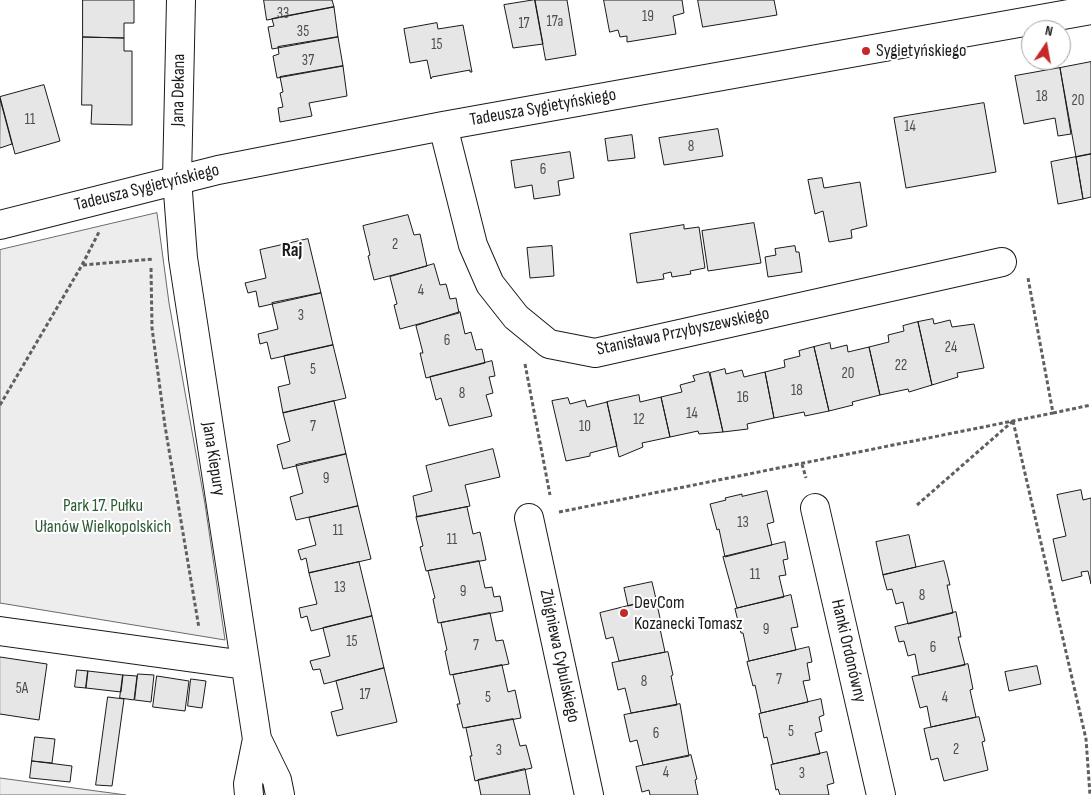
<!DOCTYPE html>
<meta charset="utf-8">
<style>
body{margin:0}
#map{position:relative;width:1091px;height:795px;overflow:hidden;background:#fff;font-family:"Sofia Sans Condensed",sans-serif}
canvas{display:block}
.north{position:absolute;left:1021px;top:20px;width:50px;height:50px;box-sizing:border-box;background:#fff;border:1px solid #a3a3a3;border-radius:50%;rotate:12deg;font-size:14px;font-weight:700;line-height:20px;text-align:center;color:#1a1a1a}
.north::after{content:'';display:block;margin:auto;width:18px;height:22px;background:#c62828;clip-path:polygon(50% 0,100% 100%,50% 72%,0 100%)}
</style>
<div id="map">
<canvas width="1091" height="795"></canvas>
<div class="north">N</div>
</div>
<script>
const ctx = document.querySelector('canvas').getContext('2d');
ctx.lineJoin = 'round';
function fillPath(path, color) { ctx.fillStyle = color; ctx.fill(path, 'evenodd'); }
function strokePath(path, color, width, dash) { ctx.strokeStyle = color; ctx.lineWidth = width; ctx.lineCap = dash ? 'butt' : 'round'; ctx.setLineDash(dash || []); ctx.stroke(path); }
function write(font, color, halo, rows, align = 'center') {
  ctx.font = font + ' "Sofia Sans Condensed",sans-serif'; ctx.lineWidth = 4; ctx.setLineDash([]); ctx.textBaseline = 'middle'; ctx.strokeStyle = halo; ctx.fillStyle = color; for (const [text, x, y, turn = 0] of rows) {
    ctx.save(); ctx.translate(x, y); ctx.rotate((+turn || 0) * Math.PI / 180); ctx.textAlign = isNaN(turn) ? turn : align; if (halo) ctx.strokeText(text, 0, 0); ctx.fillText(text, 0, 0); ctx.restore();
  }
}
const green = new Path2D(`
 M157,213L169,303L205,504L225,640L0,603V250Z
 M0,778L126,795H0Z`);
fillPath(green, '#ededed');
strokePath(green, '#6a6a6a', 1);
const building = new Path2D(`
 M83,0H134V23H124V38L83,37Z
 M264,0H332L334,7L267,20Z
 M535,0H567L576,55L546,60Z
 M535,0L543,44L513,48L504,5Z
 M604,0H682L684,13L673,16L676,34L627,42V36L620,37L618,30L610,32Z
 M698,0H774L777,15L703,27Z
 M334,7L338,37L272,49L268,27L274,26L272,19Z
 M437,23L438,29L463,25L472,72H470V70L432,77L431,79L427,60L410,63L404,29Z
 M83,37L124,38V51H132V125L91,124L92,105H82Z
 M338,37L343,66L277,78L273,56L279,54L278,47Z
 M1091,62V154L1076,157L1060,68Z
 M343,66L347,96L309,103L312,116L280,122L278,108L283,107L280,93L283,92L280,77Z
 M1060,68L1071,134L1058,136L1055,118L1024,124L1015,76Z
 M44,85L60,141L15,154L0,97Z
 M0,99L12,144L0,148Z
 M984,103L996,172L906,188L894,118Z
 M718,129L723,156L664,165L659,138Z
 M632,135L635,158L608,161L605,139Z
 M570,152L574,178L558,181L560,195L534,199L532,185L515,188L511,161Z
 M1091,154V197L1083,199L1076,157Z
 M1076,157L1083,199L1058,204L1051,162Z
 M822,178L824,188L860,182L867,226L851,230L852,238L829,242L823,211L815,214L808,180Z
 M408,215L414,235L420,234L427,266L374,280L368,256L370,255L363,226Z
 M754,223L761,263L708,271L702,231Z
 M684,225V229L699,227L705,268L690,271L691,274L672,277L671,272L663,274L664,279L637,283L630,234Z
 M308,239L321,293L259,307L256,291L248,293L245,283L266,278L260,250Z
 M552,246L554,276L530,278L527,248Z
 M795,246L796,252H799L802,272L768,277L765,257L776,255L775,249Z
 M434,264L440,285L446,284L450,299L456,298L459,313L400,329L394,305L397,304L390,277Z
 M321,293L333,345L271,359L267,342L260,344L258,334L278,329L272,303Z
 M460,312L465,334L471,332L476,350L482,349L485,363L426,378L420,353H423L416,326Z
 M933,319L934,324L950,320L952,327L974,324L984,368L957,373L958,377L932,385L918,322Z
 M918,322L932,385L909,392L908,389L880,395L869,347L889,342L888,335L904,331L903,326Z
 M830,343L831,349L847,345L848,352L869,347L880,395L852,402L853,405L829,411L814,347Z
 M333,345L346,398L283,413L278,387L290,384L284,356Z
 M814,347L829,411L805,416L804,412L774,418L765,372L785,367L784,360L800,356L799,351Z
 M492,361L495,376L489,377L493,393L486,395L492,416L449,426L441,398L436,400L430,377Z
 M725,369L726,374L742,370L744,377L765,372L774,418L747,424L748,429L723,432L710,373Z
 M709,372L723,432L699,434L698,431L670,437L661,397L682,392L680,385L695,381L693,376Z
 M639,395L640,402L661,397L670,437L642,443L643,447L619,457L607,402Z
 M568,398L570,404L585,400L587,407L607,402L617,446L590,453V456L566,461L552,401Z
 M334,401L346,454L283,469L277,445L290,441L283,413Z
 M493,449L500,477L465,485L470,506L417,517L413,496L432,491L426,466Z
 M346,454L358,506L296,520L290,497L303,493L296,465Z
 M1081,490L1083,500L1091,498V584L1088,571L1081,572L1082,576L1062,581L1053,539L1066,536L1057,495Z
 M767,491L774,522L767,524L772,545L725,557L719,529L717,530L710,504L726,500L725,498L742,494V496Z
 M358,506L371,559L309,573L306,558L301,560L298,550L316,545L309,518Z
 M467,507L473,534L480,532L486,560L426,571L420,547L423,546L416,517Z
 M909,535L916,567L883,575L876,542Z
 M785,542L788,559L783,560L786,575L779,576L784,597L737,608L723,557Z
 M479,561L485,588L492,587L494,597L500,596L503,611L438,623L433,599L435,598L428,571Z
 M944,561L950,585H947L953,613L908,624L903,602L896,604L892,589L887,590L883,575Z
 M359,562L372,616L311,631L307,616L301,618L299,608L317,604L309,573Z
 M652,582L656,599L628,606L624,588Z
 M791,595L798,627L791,628L796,650L749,661L743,633H741L735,609Z
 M656,599L661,623L659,624L665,652L619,661L613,637L606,639L600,613Z
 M956,612L961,637H958L965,665L919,675L915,654L908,656L904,641L899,642L895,627Z
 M490,613L496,641L503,640L509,664L450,675L445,651L447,650L441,623Z
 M372,616L384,668L324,684L320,669L313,670L310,661L330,656L323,628Z
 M809,647L812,662L807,663L810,680L803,681L808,702L761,713L755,685L753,686L747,662Z
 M668,652L673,675L671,676L677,705L631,713L625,688L618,690L612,663Z
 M0,657L47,664L39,720L0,714Z
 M968,664L973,689L970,690L976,717L931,727L927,706L920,708L912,677Z
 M502,665L508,692L515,690L521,718L463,728L457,704H460L453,675Z
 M1037,666L1041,684L1009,691L1005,672Z
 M384,668L397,722L337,736L331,712L343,709L336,681Z
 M77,670L88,671L86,688L75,687Z
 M88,671L123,675L121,692L86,688Z
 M138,674L154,675L151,702L135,700Z
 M123,675L137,676L134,700L120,698Z
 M157,676L189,681L185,711L153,707Z
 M191,679L206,681L202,708L188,706Z
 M108,697L124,699L112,786L96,785Z
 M821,699L824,715L819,717L822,731L815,733L820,754L773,764L767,737L764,738L759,714Z
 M680,704L689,756L643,765L637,740L630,742L624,715Z
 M979,717L985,741L982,742L988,770L944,781L938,758L931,760L924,729Z
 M513,719L520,746L526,745L532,768L475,781L470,756H472L466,728Z
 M35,737L55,739L52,763L32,761Z
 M827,752L834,783L827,785L829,795H780L778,789L776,790L771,765Z
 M691,755L697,779L695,780L698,795H650L649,790L642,792L636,767Z
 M32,761L72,766L70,782L30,778Z
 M525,769L530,795H481L478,780Z`);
fillPath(building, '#e6e6e6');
strokePath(building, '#1a1a1a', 1);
const minor = new Path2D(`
 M181,0L177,179L183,258L257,739L277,780L280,795
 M443,126L473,245L490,284L516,317L549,344L595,353L1002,262
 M0,225L218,170L443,126L1091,10
 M815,508L881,795
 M529,518L589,795
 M0,631L245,665
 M249,795L248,784L257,739`);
strokePath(minor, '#1a1a1a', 30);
strokePath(new Path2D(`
 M83,265L154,259
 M151,268L152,328L165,426L199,628
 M525,364L550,495
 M0,405L82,265L99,232
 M1053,413L1091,405
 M1013,421L1086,739L1090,795
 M802,464L806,478
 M917,505L1013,421
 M559,512L1053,413L1028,278`), '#5f5f5f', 3, [4, 2.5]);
strokePath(minor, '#fff', 28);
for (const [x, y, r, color] of [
 [866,51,5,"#c62828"],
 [624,613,5,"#c62828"]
]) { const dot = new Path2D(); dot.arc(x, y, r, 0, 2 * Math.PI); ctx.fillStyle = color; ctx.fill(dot); strokePath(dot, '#fff', 2); }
write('15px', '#4d4d4d', null, [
 ["33",283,14],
 ["19",648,17],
 ["17a",555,22],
 ["17",524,24],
 ["35",303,32],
 ["15",437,45],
 ["37",308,61],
 ["18",1042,97],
 ["20",1078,101],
 ["11",30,120],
 ["14",910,127],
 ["8",691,147],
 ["6",543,170],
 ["2",395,245],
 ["4",421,291],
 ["3",301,316],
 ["6",447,341],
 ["24",951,348],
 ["22",901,366],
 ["5",313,370],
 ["20",848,374],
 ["18",797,391],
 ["8",462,394],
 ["16",743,398],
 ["14",692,414],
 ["12",639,420],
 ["7",313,427],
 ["10",585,427],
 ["9",326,479],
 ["13",743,523],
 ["11",338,531],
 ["11",452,540],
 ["11",755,575],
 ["13",340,588],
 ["9",463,592],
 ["8",922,596],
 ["9",766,630],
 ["15",352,642],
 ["7",476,646],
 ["6",933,648],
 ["7",779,680],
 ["8",644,682],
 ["5A",22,689],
 ["17",365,695],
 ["5",488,698],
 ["4",945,698],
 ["5",791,732],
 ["6",656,734],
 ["2",956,750],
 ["3",499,751],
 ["4",666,773],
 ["3",802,774]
]);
write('18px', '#1a1a1a', '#fff', [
 ["Sygietyńskiego",876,51],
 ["DevCom",634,603],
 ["Kozanecki Tomasz",634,624]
], 'left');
write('18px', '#1a1a1a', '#fff', [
 ["Jana Dekana",179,90,-89],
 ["Tadeusza Sygietyńskiego",543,108,-10],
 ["Tadeusza Sygietyńskiego",147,188,-14],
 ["Stanisława Przybyszewskiego",683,332,-12],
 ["Jana Kiepury",213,459,81],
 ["Hanki Ordonówny",848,651,77],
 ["Zbigniewa Cybulskiego",559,656,78]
]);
write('18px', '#2b5a34', '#fff', [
 ["Park 17. Pułku",103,506],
 ["Ułanów Wielkopolskich",103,527]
]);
write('bold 19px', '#1a1a1a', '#fff', [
 ["Raj",292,251]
]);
</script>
